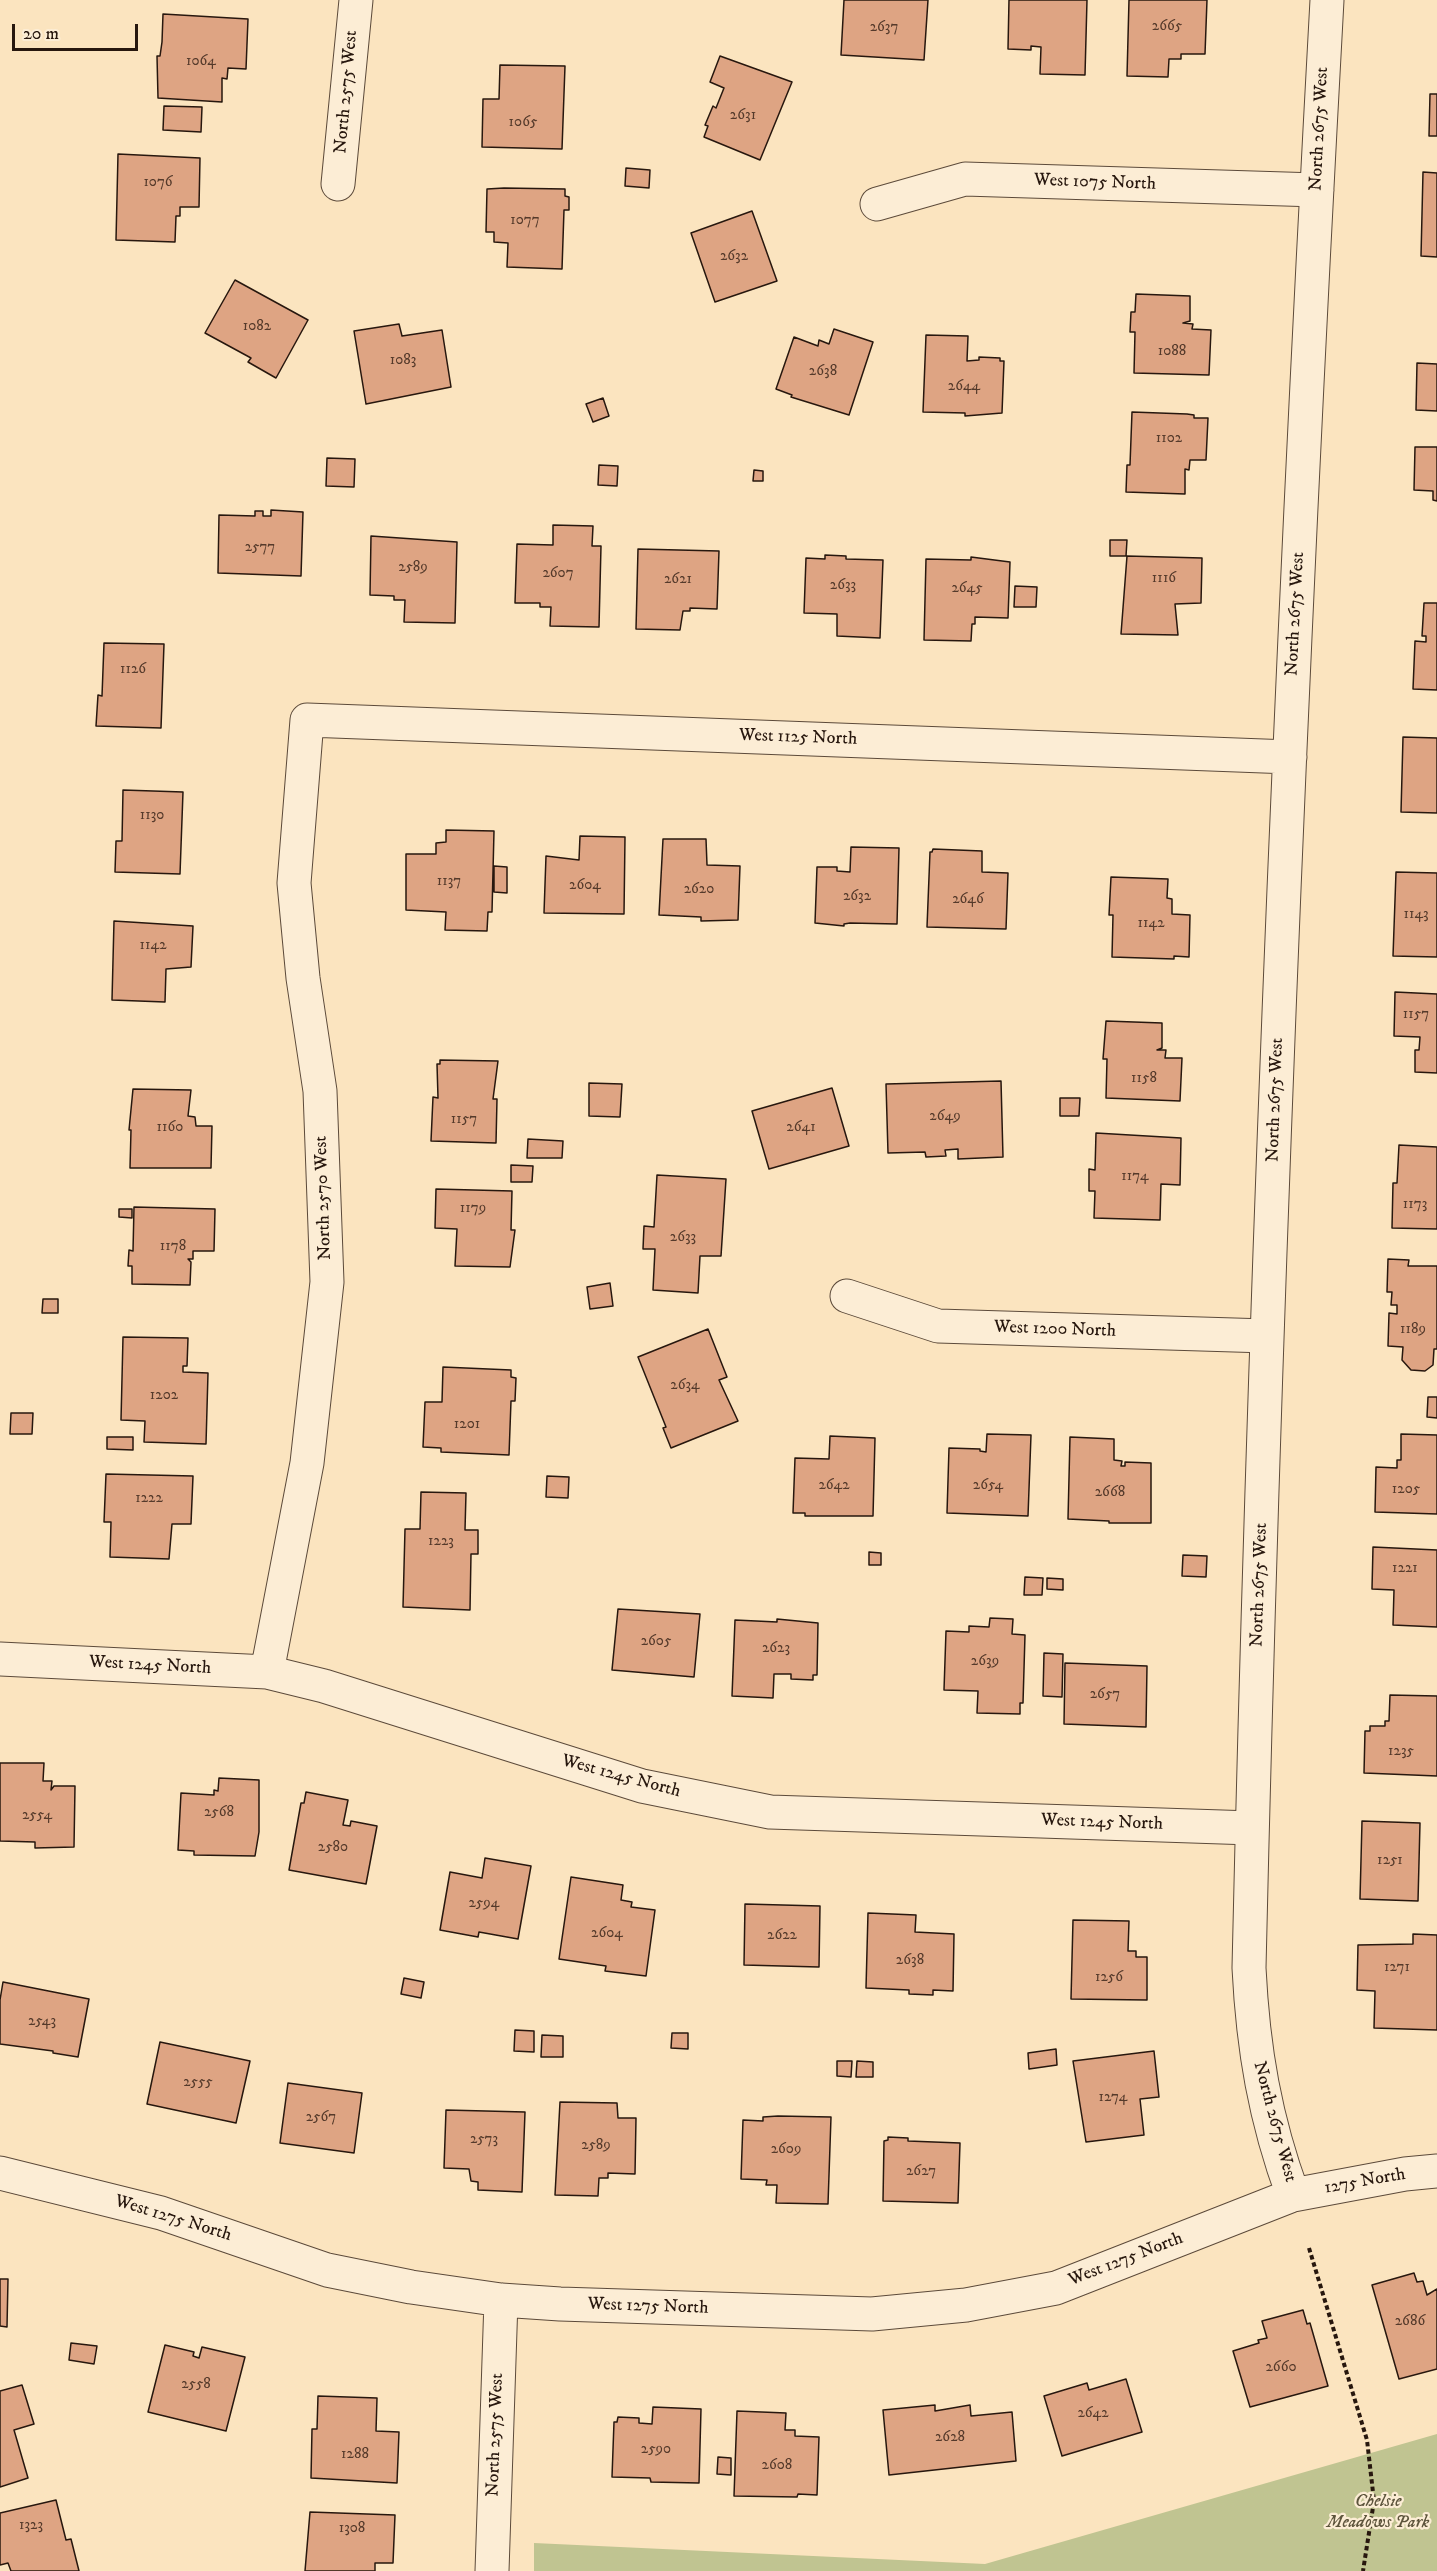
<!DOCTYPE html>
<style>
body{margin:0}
#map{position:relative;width:1437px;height:2571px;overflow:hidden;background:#fbe4bf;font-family:"IM FELL DW Pica",serif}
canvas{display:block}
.scale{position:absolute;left:12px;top:24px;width:126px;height:27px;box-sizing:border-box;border:3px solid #27170e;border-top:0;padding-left:8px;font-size:18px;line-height:21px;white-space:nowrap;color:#27170e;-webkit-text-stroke:4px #fcedd5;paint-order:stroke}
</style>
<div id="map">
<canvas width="1437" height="2571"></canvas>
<div class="scale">20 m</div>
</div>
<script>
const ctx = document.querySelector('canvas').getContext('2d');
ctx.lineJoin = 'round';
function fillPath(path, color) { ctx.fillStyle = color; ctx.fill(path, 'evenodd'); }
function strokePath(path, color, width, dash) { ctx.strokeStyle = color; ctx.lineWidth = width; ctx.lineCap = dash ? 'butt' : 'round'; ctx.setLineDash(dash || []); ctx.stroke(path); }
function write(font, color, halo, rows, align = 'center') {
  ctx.font = font + ' "IM FELL DW Pica",serif'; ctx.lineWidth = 4.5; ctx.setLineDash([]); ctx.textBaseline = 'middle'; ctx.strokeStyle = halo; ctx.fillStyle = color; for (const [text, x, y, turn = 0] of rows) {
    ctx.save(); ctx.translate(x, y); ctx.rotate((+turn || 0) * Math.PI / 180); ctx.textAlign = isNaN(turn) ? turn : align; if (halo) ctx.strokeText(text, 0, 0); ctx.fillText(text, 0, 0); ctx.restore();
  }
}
fillPath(new Path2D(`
 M1437,2434V2571H534V2543L985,2564Z`), '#c0c491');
const building = new Path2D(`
 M844,0H928L924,60L841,55Z
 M1009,0H1087L1085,75L1040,74L1041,47L1031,46V50L1008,49Z
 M1129,0H1207L1205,54H1181V59H1169L1168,77L1127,76Z
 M163,14L248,19L246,69L228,68L227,79L222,78V102L158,98L157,56H160L162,42Z
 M720,56L792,82L760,160L704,137L708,126L705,125L713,106L716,108L724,88L710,82Z
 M500,65L565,66L562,149L482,147L483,99H499Z
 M1430,94H1437V136H1429Z
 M164,106L202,107L201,132L163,130Z
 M118,154L200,158L199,207H180V216H176L175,242L116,240Z
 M626,168L650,170L649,188L625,186Z
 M1423,172L1437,173V257L1421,256Z
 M504,188L565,189V196L569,197V210H564L562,269L507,267L508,243L494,242V232H486L487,189Z
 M752,211L777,281L715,302L691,233Z
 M235,280L308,320L276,378L248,362L251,358L205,333Z
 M1136,294L1190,296V321L1183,323L1193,324L1192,329L1211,330L1209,375L1134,373L1135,332H1130L1131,312H1135Z
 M399,324L402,336L442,330L451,387L366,404L354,331Z
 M834,329L873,342L849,415L791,397L792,395L776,389L794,337L818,346L819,340L829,344Z
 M926,335L968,336L967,361L979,360V357L1000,358V361H1004L1002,413L965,416V413L923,412Z
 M1417,363L1437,364V411L1416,410Z
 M603,398L609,416L593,422L586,404Z
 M1132,412L1187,414L1194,415V418H1208L1206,460H1190L1189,470L1185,469V494L1126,492L1127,465H1130Z
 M1415,447H1437V501L1433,500V491L1414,490Z
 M327,458L355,459L354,487L326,486Z
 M599,465L618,466L617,486L598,485Z
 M754,470L763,471V481H753Z
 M271,510L303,512L301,576L218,573L219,515L255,516V511H263V516H271Z
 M553,525L593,526L592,546H601L599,627L550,626L551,607H540V603H515L517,544L553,545Z
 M371,536L457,542L455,623L404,622L405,600H394V596L370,595Z
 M1110,540H1127L1126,556H1110Z
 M638,549L719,551L717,609L690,608V611H683L680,630L636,629Z
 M825,555L846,556V559L883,560L880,638L837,636V614L804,613L806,558L825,559Z
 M1127,556L1202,558L1201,603L1175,604L1178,635L1121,634Z
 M971,557L1010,562L1008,618L975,617V624H972L971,641L924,640L926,559L971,560Z
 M1015,586L1037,587L1036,607H1014Z
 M1424,603H1437V690L1413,689L1415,641L1426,642V636H1422Z
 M104,643L164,644L161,728L96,726L98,695L102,696Z
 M1403,737L1437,738V813L1401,812Z
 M123,790L183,792L180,874L115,872L116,841H122Z
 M446,830L494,831L492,912H488L487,931L445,930L446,912L406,910V854H436V843L446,842Z
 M580,836L625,837L624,914L544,913L546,856L579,860Z
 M663,839H706L707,865L740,866L738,920L701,921V917L659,915Z
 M851,847L899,848L897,924L850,923L844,924V926L815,923L817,867H837V871L850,872Z
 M933,849L982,851V872L1008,873L1006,929L927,927L930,852H932Z
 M494,866L507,867V893L494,892Z
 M1396,872L1437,873V957L1393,956Z
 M1111,877L1168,879L1167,898L1172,899V914L1190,915L1189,957L1174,956V959L1112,957L1113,915H1109Z
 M114,921L193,926L191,967L166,969L165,1002L112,1000Z
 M1395,992L1437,994V1073L1415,1072V1050H1419L1420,1037L1394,1036Z
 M1106,1021L1162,1023V1048L1157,1050H1166L1165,1058H1182L1180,1101L1106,1098L1107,1059H1103Z
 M440,1060L498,1061L493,1099H497L496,1143L431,1141L433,1097L438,1098L437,1064H440Z
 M1001,1081L1003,1157L958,1159V1149L945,1150L946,1156L926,1157L925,1152L888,1153L886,1084Z
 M589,1083L622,1084L620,1117L589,1116Z
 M832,1088L849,1146L769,1169L752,1111Z
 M133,1089L191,1090L188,1116L195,1117L196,1126H212L211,1168H130L131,1130H129Z
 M1060,1098H1080L1079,1116H1060Z
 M1096,1133L1181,1138L1180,1185L1161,1184L1160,1220L1094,1218L1095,1191H1089V1169L1095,1170Z
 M528,1139L563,1141L562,1158H527Z
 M1399,1145L1437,1147V1229L1392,1228L1393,1183H1397Z
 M511,1165L533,1166L532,1182H511Z
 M657,1175L726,1179L721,1256H700L698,1293L653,1290L655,1249H643L644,1226L654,1227Z
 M436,1189L512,1191L511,1230H515L510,1267L455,1266L457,1229L435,1228Z
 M134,1207L215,1209L214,1251H193V1259H188L191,1262L190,1285L132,1284V1266H128L129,1250L133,1251Z
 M119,1209H132V1218L119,1217Z
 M1388,1259L1409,1260L1408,1266H1437V1349H1434L1433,1365L1425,1371L1411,1370L1402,1360L1403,1347L1388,1346L1389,1313L1397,1314V1305H1391L1392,1292H1387Z
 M610,1283L613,1306L590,1309L587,1287Z
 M43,1299H58V1313H42Z
 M708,1329L727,1377L719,1380L738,1421L671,1448L663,1428L666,1427L638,1357Z
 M123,1337L188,1338L187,1366H183V1372L208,1373L206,1444L144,1442L145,1421L121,1420Z
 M443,1367L511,1370V1377L516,1378L515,1401H511L509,1455L441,1452V1448L423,1447L425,1402H442Z
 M1428,1397H1437V1418L1427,1417Z
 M11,1413H33L32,1434H10Z
 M987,1434L1031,1435L1028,1516L947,1513L949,1448L980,1449V1451L986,1452Z
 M1401,1434L1437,1435V1514L1375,1512L1376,1467L1397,1468V1460H1401Z
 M830,1436L875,1438L873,1516H805V1513H793L795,1458L829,1459Z
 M107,1437H133V1450L107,1449Z
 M1070,1437L1114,1439V1460L1122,1461L1121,1466H1125V1462L1151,1463V1523H1109V1521L1068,1519Z
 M106,1474L193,1476L191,1524H172L169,1559L110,1557L111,1522H104Z
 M547,1476L569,1477L568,1498L546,1497Z
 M421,1492L466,1493L465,1530H478V1554H471L470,1610L403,1607L405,1529H420Z
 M1373,1547L1437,1550V1627L1393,1625L1394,1590L1372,1589Z
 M869,1552L881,1553V1565H869Z
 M1183,1555L1207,1556L1206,1577L1182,1576Z
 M1025,1577L1043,1578L1042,1595H1024Z
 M1047,1578L1063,1579V1590L1047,1589Z
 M618,1609L700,1614L694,1677L612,1670Z
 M990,1618L1013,1619L1012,1634L1025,1635L1023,1703H1020V1714L977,1713L978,1691L944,1690L946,1631L969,1632V1626L989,1627Z
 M777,1619L818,1623L817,1675H813V1680L791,1679V1674H774L773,1698L732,1696L735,1620L777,1622Z
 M1044,1653L1063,1654L1062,1697L1043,1696Z
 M1065,1663L1147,1666L1146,1727L1064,1724Z
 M1390,1695L1437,1696V1776L1364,1773L1365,1731H1370V1726H1385V1721H1389Z
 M0,1763H44L43,1781H52L51,1790L54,1786H75L74,1847L35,1848V1842L0,1841Z
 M219,1778L259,1780V1832L255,1856L194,1855V1851L178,1850L181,1793L214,1795V1790L218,1791Z
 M306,1792L348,1800L343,1825L350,1826L351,1821L377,1826L366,1884L289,1870L301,1803H304Z
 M1362,1821L1420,1823L1418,1901L1360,1899Z
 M485,1858L531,1866L518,1939L479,1932L478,1937L440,1930L450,1872L482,1878Z
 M571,1877L623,1885L621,1900L632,1902L631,1907L655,1910L646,1976L605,1971L606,1966L559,1959Z
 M745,1904L820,1906L819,1967L744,1965Z
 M868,1913L916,1915L915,1932L954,1934L953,1991L933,1990V1995L909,1994V1990L866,1988Z
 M1073,1920L1129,1921L1128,1951H1136V1957H1147V2000L1071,1999Z
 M1413,1934L1437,1935V2030L1374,2028L1375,1991L1357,1990L1358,1945L1413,1944Z
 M404,1978L424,1982L421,1998L401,1994Z
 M3,1982L89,1999L78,2057L53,2053V2051L0,2044V2000Z
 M515,2030L534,2031V2052L514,2051Z
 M672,2033H688V2049L671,2048Z
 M542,2035L563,2036V2057H541Z
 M160,2042L250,2061L236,2123L147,2104Z
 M1056,2049L1057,2065L1029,2069L1028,2053Z
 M1154,2051L1159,2097L1140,2099L1144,2135L1086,2142L1073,2061Z
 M837,2061H852L851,2077L837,2076Z
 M857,2061L873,2062V2077H856Z
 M288,2083L362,2093L354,2153L280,2143Z
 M560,2102L617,2103L618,2118H636L635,2174L608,2173V2178H599L598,2196L555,2195Z
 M446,2110L525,2112L522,2192L478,2190V2182L471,2181L469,2169L444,2168Z
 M778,2116L831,2117L828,2204L776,2203L777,2185H766L767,2180L741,2179L743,2120L763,2121V2117Z
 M888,2137L908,2138V2141L960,2143L958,2203L883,2201L884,2141L888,2140Z
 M1414,2273L1417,2282L1423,2281L1427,2295L1437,2289V2369L1399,2379L1372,2285Z
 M0,2279H8L7,2327L0,2326Z
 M1303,2310L1307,2324L1310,2323L1328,2386L1250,2407L1233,2351L1259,2343L1258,2340L1267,2338L1262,2321Z
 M71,2343L97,2346L94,2364L69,2360Z
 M165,2345L194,2352L193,2356L199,2358L202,2347L245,2357L226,2431L148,2412Z
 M1126,2379L1142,2432L1062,2456L1044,2396L1087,2383L1089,2390Z
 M22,2385L34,2424L14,2430L28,2478L0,2487V2391Z
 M318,2396L377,2398L376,2431L399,2432L397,2483L311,2478L312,2429H317Z
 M935,2405V2411L970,2405L971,2416L1012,2412L1016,2461L889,2475L883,2410Z
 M653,2407L701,2409L699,2483L651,2482L650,2478L612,2477L614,2422H617L618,2417L639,2418V2423L652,2424Z
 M737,2411L786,2413L785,2430H795V2436L819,2437L817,2495L798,2494L797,2497L734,2496Z
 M718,2457L731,2458V2475L717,2474Z
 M56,2500L66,2540L71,2539L79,2571H11L8,2563L0,2565V2513Z
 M310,2512L395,2515L393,2563H375V2571H305Z`);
fillPath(building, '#dea483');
strokePath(building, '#27170e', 1.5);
const minor = new Path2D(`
 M338,184L356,0
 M877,204L965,179L1317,190
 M847,1296L938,1326L1267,1336
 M0,1659L267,1672L324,1686L642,1786L770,1812L1252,1828
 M267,1672L307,1463L327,1282L320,1091L303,978L294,883L307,720L1290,757
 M0,2173L161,2213L327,2270L411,2287L501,2300L560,2304L872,2314L966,2305L1056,2288L1293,2195L1405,2174L1437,2171
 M1293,2195C1265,2119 1253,2049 1249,1968C1264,1312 1291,656 1327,0
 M492,2571L501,2300`);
strokePath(minor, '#5c4a3a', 35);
strokePath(new Path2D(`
 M1309,2248L1367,2440L1374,2501L1363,2571`), '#27170e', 4, [4.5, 3]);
strokePath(minor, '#fcedd5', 33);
write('15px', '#553a2b', null, [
 ["2665",1167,27],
 ["2637",884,28],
 ["1064",201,62],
 ["2631",743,116],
 ["1065",523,123],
 ["1076",158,183],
 ["1077",525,221],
 ["2632",734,257],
 ["1082",257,327],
 ["1088",1172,352],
 ["1083",403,361],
 ["2638",823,372],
 ["2644",964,387],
 ["1102",1169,439],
 ["2577",260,548],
 ["2589",413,568],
 ["2607",558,574],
 ["1116",1164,579],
 ["2621",678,580],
 ["2633",843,586],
 ["2645",967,589],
 ["1126",133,670],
 ["1130",152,816],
 ["1137",449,882],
 ["2604",585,886],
 ["2620",699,890],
 ["2632",857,897],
 ["2646",968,900],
 ["1143",1416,915],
 ["1142",1151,924],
 ["1142",153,946],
 ["1157",1416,1015],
 ["1158",1144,1079],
 ["2649",945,1117],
 ["1157",464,1120],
 ["1160",170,1128],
 ["2641",801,1128],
 ["1174",1135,1177],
 ["1173",1415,1205],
 ["1179",473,1209],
 ["2633",683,1238],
 ["1178",173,1247],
 ["1189",1413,1330],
 ["2634",685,1386],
 ["1202",164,1396],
 ["1201",467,1425],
 ["2642",834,1486],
 ["2654",988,1486],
 ["1205",1406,1490],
 ["2668",1110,1493],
 ["1222",149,1499],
 ["1223",441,1542],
 ["1221",1405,1569],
 ["2605",656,1642],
 ["2623",776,1649],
 ["2639",985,1662],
 ["2657",1105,1695],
 ["1235",1401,1752],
 ["2568",219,1813],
 ["2554",37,1816],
 ["2580",333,1848],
 ["1251",1390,1861],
 ["2594",484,1904],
 ["2604",607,1934],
 ["2622",782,1936],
 ["2638",910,1961],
 ["1271",1397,1968],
 ["1256",1109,1978],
 ["2543",42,2022],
 ["2555",198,2083],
 ["1274",1113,2098],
 ["2567",321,2118],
 ["2573",484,2140],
 ["2589",596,2146],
 ["2609",786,2150],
 ["2627",921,2172],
 ["2686",1410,2322],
 ["2660",1281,2368],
 ["2558",196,2385],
 ["2642",1093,2414],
 ["2628",950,2438],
 ["2590",656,2450],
 ["1288",355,2455],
 ["2608",777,2466],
 ["1323",31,2526],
 ["1308",352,2529]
]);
write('18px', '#27170e', '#fcedd5', [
 ["North 2575 West",347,92,-85],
 ["North 2675 West",1320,129,-87],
 ["West 1075 North",1095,183,2],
 ["North 2675 West",1296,614,-87],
 ["West 1125 North",798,738,2],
 ["North 2675 West",1276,1100,-88],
 ["North 2570 West",324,1198,-92],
 ["West 1200 North",1055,1330,2],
 ["North 2675 West",1260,1585,-88],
 ["West 1245 North",150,1666,3],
 ["West 1245 North",621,1777,15],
 ["West 1245 North",1102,1823,2],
 ["North 2675 West",1274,2122,75],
 ["1275 North",1365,2182,-10],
 ["West 1275 North",173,2219,17],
 ["West 1275 North",1126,2260,-21],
 ["West 1275 North",648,2307,2],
 ["North 2575 West",496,2435,-88]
]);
write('italic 18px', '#5d543c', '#fcedd5', [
 ["Chelsie",1378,2502],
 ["Meadows Park",1378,2523]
]);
</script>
